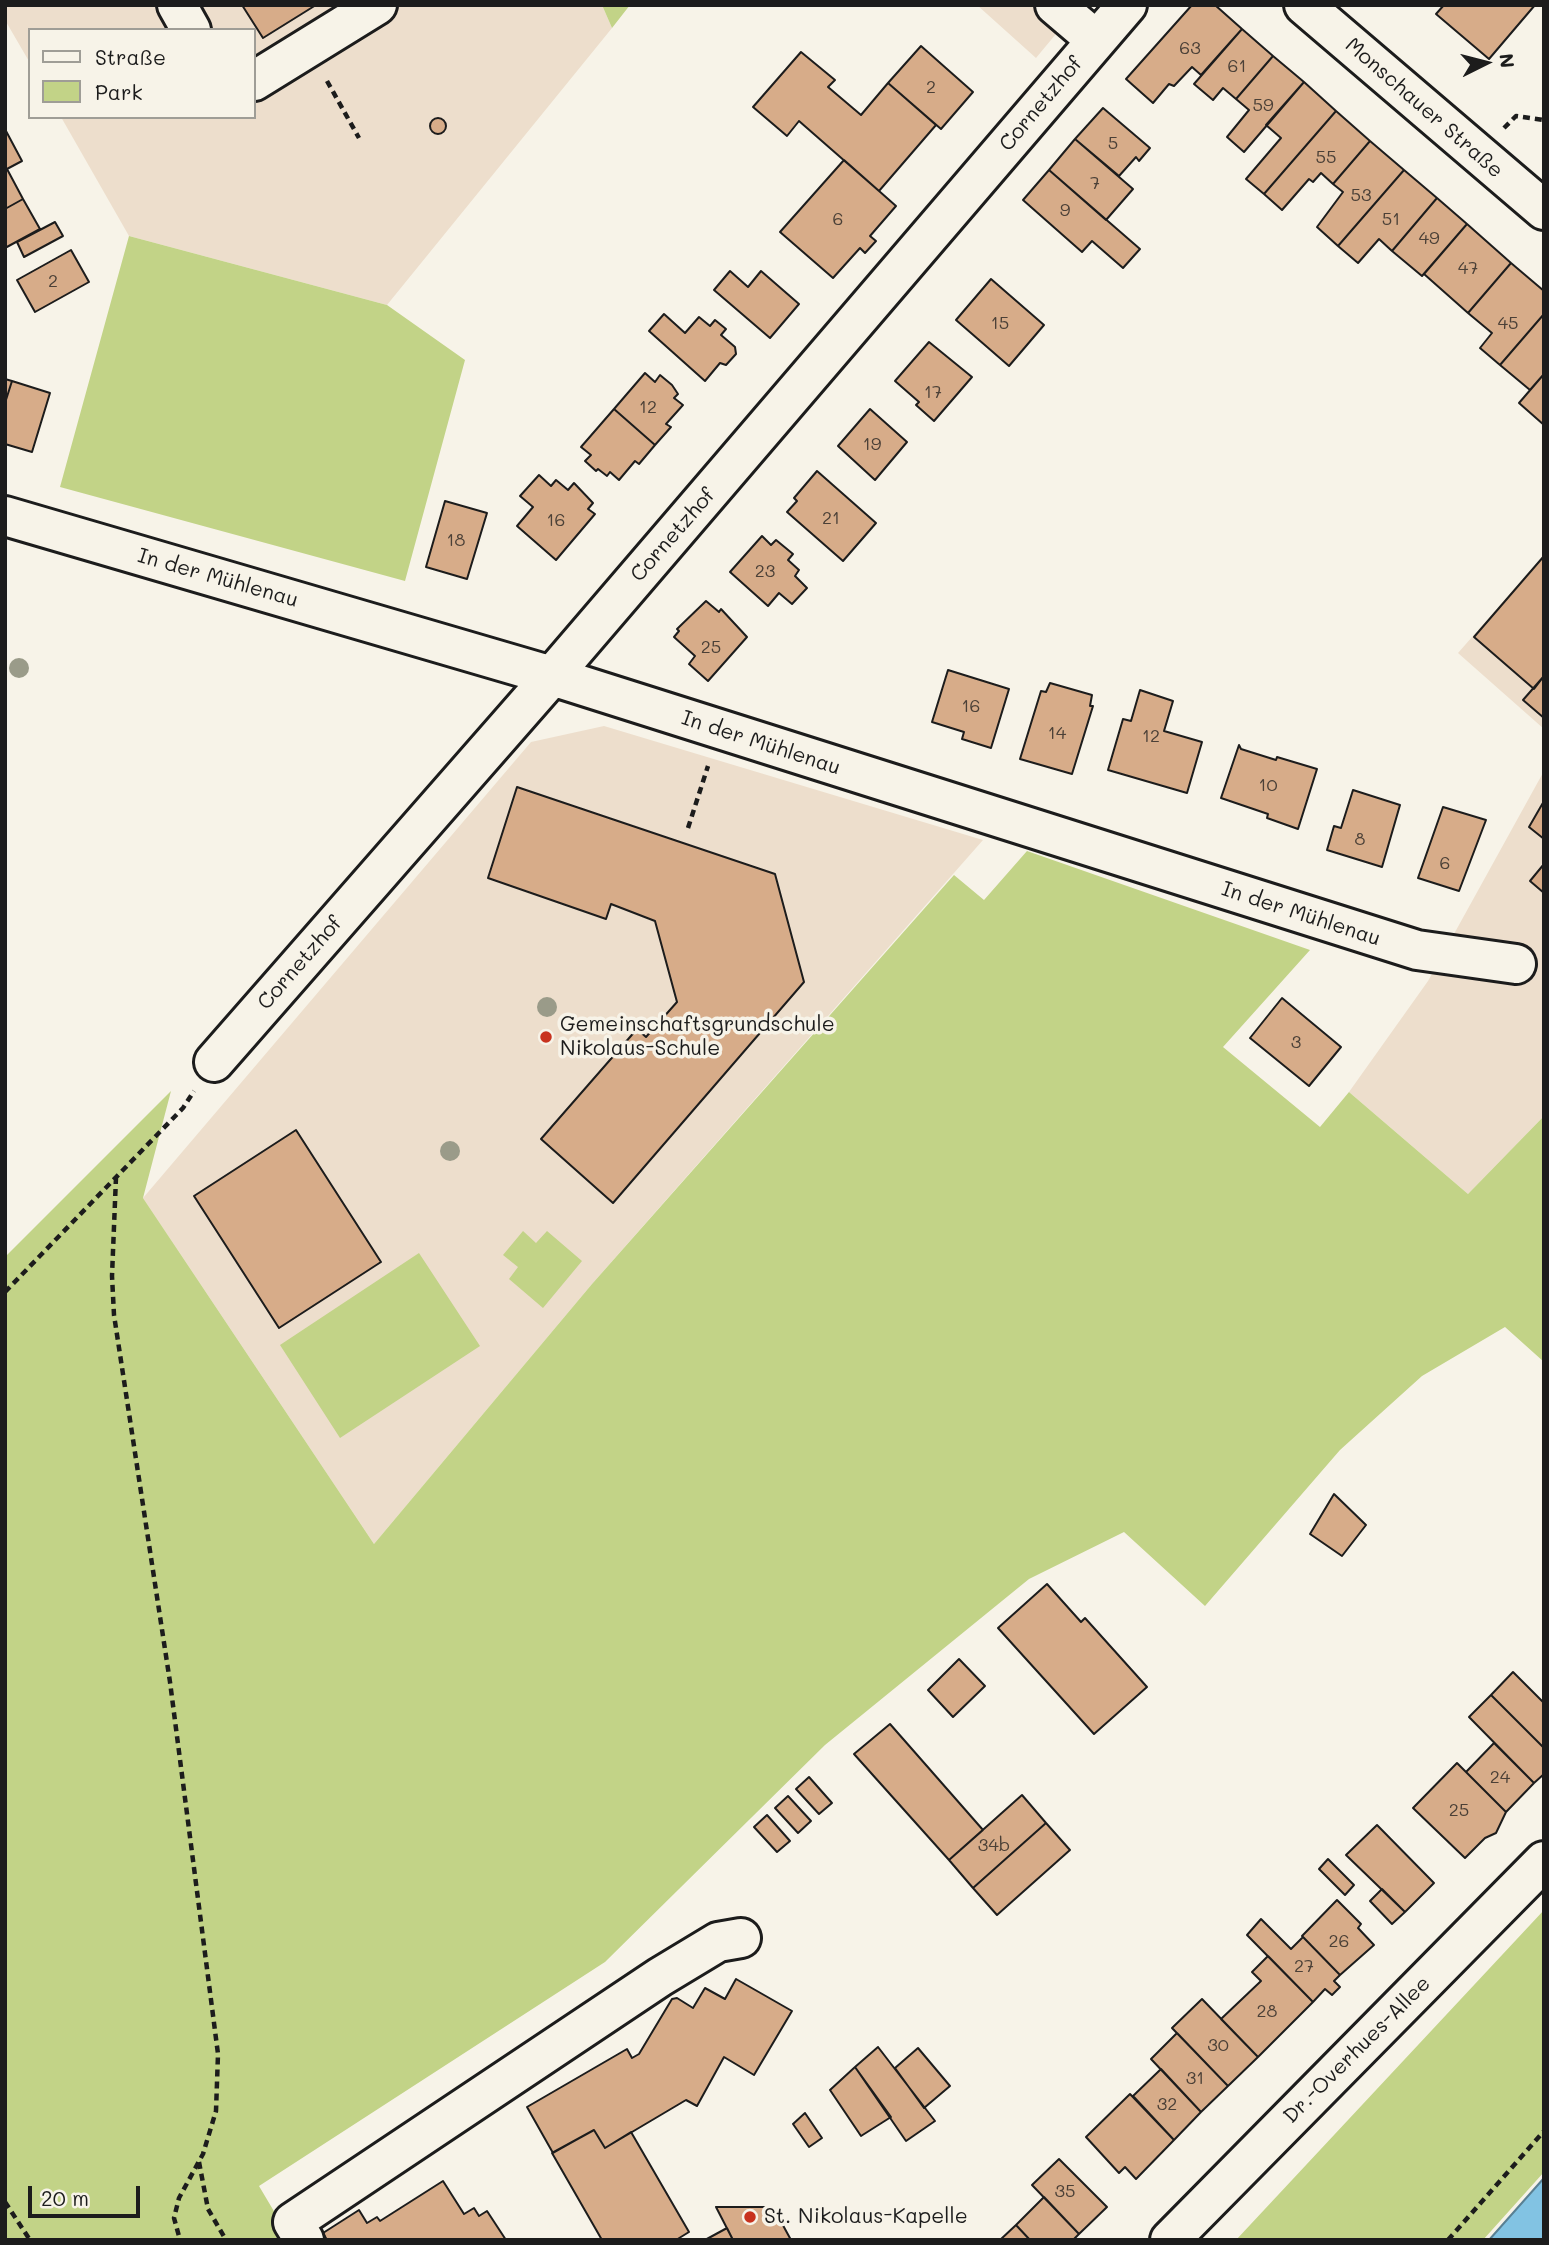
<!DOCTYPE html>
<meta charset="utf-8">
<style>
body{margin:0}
#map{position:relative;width:1549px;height:2245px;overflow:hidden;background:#f7f3e8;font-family:Mali,sans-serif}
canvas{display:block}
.frame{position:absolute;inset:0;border:7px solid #1c1c1c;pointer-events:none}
.legend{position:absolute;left:28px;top:28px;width:228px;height:91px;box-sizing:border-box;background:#f7f3e8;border:2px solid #9f9d96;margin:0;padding:9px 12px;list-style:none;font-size:21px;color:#1c1c1c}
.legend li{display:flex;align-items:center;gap:14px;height:35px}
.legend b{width:35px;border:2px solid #9f9d96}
.north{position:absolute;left:1451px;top:28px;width:70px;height:70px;-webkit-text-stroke:5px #f7f3e8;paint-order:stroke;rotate:84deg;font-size:19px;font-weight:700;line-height:28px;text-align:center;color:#1c1c1c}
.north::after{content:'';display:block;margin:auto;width:24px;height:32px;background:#1c1c1c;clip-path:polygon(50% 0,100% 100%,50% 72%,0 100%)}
.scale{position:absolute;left:28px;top:2186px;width:112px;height:32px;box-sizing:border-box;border:4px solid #1c1c1c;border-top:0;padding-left:9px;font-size:21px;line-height:24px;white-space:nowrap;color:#1c1c1c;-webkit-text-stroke:5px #f7f3e8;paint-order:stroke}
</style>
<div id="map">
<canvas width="1549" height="2245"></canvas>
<div class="frame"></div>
<ul class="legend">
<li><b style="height:9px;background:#f7f3e8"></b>Straße</li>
<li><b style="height:19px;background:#c2d387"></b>Park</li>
</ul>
<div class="north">N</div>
<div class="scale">20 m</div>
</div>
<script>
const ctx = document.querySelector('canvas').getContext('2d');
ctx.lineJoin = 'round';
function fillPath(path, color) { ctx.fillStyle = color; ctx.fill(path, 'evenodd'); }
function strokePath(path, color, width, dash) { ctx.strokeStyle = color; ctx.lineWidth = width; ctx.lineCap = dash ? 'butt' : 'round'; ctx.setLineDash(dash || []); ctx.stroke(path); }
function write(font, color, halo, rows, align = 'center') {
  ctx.font = font + ' Mali,sans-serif'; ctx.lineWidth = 7; ctx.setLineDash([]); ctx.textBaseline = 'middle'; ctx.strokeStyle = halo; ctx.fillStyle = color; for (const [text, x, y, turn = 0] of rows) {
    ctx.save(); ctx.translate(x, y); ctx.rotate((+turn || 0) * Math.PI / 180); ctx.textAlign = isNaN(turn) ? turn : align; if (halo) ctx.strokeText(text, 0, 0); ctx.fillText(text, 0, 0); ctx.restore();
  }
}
fillPath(new Path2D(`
 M5,5H602L612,28L387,305L129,236L61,117H254V30H30V63L5,20Z
 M977,5H1080L1036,58Z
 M1544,555V729L1458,653Z
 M604,726L983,840L592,1284L374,1544L143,1198L531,742Z
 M1544,771V1116L1468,1194L1349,1092L1428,981Z`), '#eddecc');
fillPath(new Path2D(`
 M602,5H630L612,28Z
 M129,236L387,305L465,360L405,581L60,487Z
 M1027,851L1310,950L1223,1047L1320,1127L1349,1092L1468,1194L1544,1116V1362L1505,1327L1422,1376L1340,1450L1205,1606L1124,1532L1029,1579L825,1745L605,1962L259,2186L291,2240H5V1257L171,1091L143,1198L374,1544L592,1284L954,875L984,900Z
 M523,1231L536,1243L547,1231L582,1261L543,1308L509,1279L518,1267L503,1255Z
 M419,1253L480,1346L340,1438L280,1345Z
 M1544,1910V2172L1483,2240H1236Z`), '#c2d387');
const water = new Path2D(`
 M1544,2178V2240H1489Z`);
fillPath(water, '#82c3e3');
strokePath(water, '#598093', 2);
const building = new Path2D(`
 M242,5H316L263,38Z
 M1192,5H1215L1242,29L1201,75L1192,67L1174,86L1169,84L1153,103L1126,79Z
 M1444,5H1535L1489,59L1436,14Z
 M1242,29L1273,56L1236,99L1223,88L1213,100L1194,84Z
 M921,46L973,92L941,129L888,83Z
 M801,52L835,80L828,87L861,115L888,83L936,125L879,191L799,121L787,136L753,107Z
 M1273,56L1304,82L1244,152L1227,137L1249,110L1236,99Z
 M1304,82L1336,111L1264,194L1246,179L1281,138L1266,125Z
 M1103,108L1150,148L1139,161L1136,157L1119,176L1075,139Z
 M1336,111L1370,141L1333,184L1321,173L1313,182L1309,179L1282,210L1264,194Z
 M430 126a8 8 0 1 1 16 0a8 8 0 1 1-16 0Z
 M6,131L22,161L5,170V132Z
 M1075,139L1133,189L1106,220L1049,170Z
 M1370,141L1404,170L1338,246L1317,227L1343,192L1333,184Z
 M844,160L896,206L870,236L876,241L865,253L860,248L833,278L780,232Z
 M7,169L23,199L5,209V170Z
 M1049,170L1140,249L1123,268L1092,241L1082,252L1023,200Z
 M1404,170L1437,198L1392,251L1379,239L1358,263L1338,246Z
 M1437,198L1467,224L1422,276L1392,251Z
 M23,199L40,229L5,248V209Z
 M55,222L63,236L24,257L17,242Z
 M1467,224L1511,263L1468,313L1424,274Z
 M71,250L89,282L35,312L17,280Z
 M1511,263L1544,291V314L1500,365L1480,348L1492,333L1468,313Z
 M730,271L748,287L761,271L799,304L770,338L714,290Z
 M991,279L1044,325L1009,366L956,320Z
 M664,314L685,333L699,317L710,326L715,320L726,329L721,335L735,347L736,354L726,365L720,363L705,381L649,331Z
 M1544,314V374L1530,390L1500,365Z
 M929,342L972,377L934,421L916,405L919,402L895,381Z
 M645,373L655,382L660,375L672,385L678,394L674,398L683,405L666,424L671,427L655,445L614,409Z
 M1544,374V425L1519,403Z
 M5,379L12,381L5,403Z
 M12,381L50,393L32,452L5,444V403Z
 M614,409L655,445L639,464L635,461L619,480L610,472L607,476L598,469L596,471L585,461L591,455L581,447Z
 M870,409L907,442L875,480L838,446Z
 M817,471L876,523L843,561L787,512L797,501L794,498Z
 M539,475L551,486L556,480L568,490L574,483L593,503L588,509L595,514L556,560L517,526L533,507L520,496Z
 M445,501L487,513L467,579L426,567Z
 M762,536L771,545L776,540L793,554L788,560L799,570L795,576L807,588L792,604L779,593L768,606L730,572Z
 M1544,556V676L1534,689L1474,637Z
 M706,601L719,612L721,609L747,637L708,681L689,664L695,656L674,637L679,631L677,629Z
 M948,670L1009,689L991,748L962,739L964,732L932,722Z
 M1544,676V718L1523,700Z
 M1050,683L1092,695L1090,706H1093L1072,774L1020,759L1041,691L1046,692Z
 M1140,690L1173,701L1164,731L1202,742L1187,793L1108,770L1123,719L1131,721Z
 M1239,745L1241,749L1276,760L1277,757L1317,769L1298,829L1267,818L1268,814L1221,798Z
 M517,787L775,874L804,982L613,1203L541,1139L637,1029L646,1037L677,1002L655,921L611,904L606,919L488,878Z
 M1353,790L1400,805L1382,867L1327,850L1334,826L1341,828Z
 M1544,801V839L1529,827Z
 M1443,807L1486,820L1459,891L1418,878Z
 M1544,864V893L1530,881Z
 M1282,998L1341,1047L1309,1086L1250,1038Z
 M296,1130L381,1262L279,1328L194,1196Z
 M1334,1494L1366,1525L1342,1556L1310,1534Z
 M1047,1584L1081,1622L1085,1618L1147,1687L1094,1734L998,1628Z
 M959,1659L985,1686L953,1717L928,1690Z
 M1513,1672L1544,1703V1748L1491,1695Z
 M1491,1695L1544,1748V1774L1534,1783L1469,1717Z
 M890,1724L983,1830L949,1860L854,1754Z
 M1494,1743L1534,1783L1506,1812L1466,1772Z
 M1457,1763L1506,1812L1496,1833L1485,1838L1465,1858L1413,1808Z
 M809,1777L832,1803L819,1814L796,1789Z
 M1022,1795L1046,1823L973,1888L949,1860Z
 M788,1796L811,1821L798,1833L775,1808Z
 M767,1815L790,1841L777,1852L754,1827Z
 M1046,1823L1070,1850L997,1915L973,1888Z
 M1377,1825L1434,1883L1405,1912L1346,1855Z
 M1328,1859L1354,1885L1345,1895L1319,1869Z
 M1382,1889L1405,1912L1392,1924L1370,1901Z
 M1337,1900L1361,1924L1358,1928L1374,1945L1340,1975L1302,1936Z
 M1261,1919L1291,1949L1303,1937L1340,1975L1334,1981L1340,1987L1332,1995L1325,1989L1313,2002L1247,1935Z
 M1268,1956L1313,2002L1258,2057L1221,2019L1261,1981L1252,1972Z
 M736,1979L792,2011L754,2075L724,2057L697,2106L686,2100L605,2148L594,2130L553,2153L527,2107L627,2049L632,2058L639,2054L672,1999L677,1998L693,2008L705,1988L725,1999Z
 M1202,1999L1258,2057L1228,2086L1172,2028Z
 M1177,2033L1228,2086L1201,2112L1151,2059Z
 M878,2047L935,2121L906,2141L855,2067Z
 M918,2048L950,2086L924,2108L895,2068Z
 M855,2067L891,2117L861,2136L830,2090Z
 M1161,2069L1201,2112L1174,2140L1133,2096Z
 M1130,2094L1174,2140L1136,2179L1125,2167L1119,2173L1086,2137Z
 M805,2113L822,2138L809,2147L793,2124Z
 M594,2130L605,2148L631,2132L689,2232L676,2240H602L552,2153Z
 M1059,2159L1107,2207L1079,2234L1032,2185Z
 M443,2181L464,2214L474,2208L479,2216L487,2211L506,2240H327L323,2233L359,2210L367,2223L377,2217L380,2221Z
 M1044,2197L1079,2234L1073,2240H1030L1016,2225Z
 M716,2207H773L791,2240H733Z
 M1016,2225L1030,2240H1000Z
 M727,2228L733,2240H705Z`);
fillPath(building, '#d7ac89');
strokePath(building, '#1c1c1c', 2);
const minor = new Path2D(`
 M177,5L191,30
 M1055,5L1096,40
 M1304,5L1544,210
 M254,81L377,5
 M5,516L552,676L1417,950L1516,964
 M214,1062L552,676L1127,5
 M304,2240L293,2222L660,1977L718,1942L741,1938
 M1170,2240L1544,1861`);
strokePath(minor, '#1c1c1c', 44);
strokePath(new Path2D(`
 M327,81L359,138
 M1504,128L1516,116L1544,120
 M688,828L708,766
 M116,1177L112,1276L114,1315L170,1682L218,2054L216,2111L203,2154L179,2198L174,2218L180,2240
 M5,1292L183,1108L194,1091
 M199,2162L208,2209L226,2240
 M5,2202L30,2240
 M1448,2240L1544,2131`), '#1c1c1c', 4.5, [7, 5]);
strokePath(minor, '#f7f3e8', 38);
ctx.fillStyle = '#9a9b89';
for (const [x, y] of [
 [19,668],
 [547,1007],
 [450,1151]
]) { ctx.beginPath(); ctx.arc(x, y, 10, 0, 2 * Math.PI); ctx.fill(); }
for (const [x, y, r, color] of [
 [546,1037,7,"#c8321e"],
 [750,2217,7,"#c8321e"]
]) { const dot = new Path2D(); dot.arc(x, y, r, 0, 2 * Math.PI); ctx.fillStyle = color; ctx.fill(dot); strokePath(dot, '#f7f3e8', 2.5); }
write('18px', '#4b4037', null, [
 ["63",1190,48],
 ["61",1237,66],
 ["2",931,87],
 ["59",1263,105],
 ["5",1113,143],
 ["55",1326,157],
 ["7",1095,183],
 ["53",1361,195],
 ["9",1065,210],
 ["6",838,219],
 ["51",1391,219],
 ["49",1429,238],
 ["47",1468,268],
 ["2",53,281],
 ["15",1000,323],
 ["45",1508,323],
 ["17",933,392],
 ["12",648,407],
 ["19",872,444],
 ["21",831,518],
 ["16",556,520],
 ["18",456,540],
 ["23",765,571],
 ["25",711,647],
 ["16",971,706],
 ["14",1057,733],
 ["12",1151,736],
 ["10",1268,785],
 ["8",1360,839],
 ["6",1445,863],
 ["3",1296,1042],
 ["24",1500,1777],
 ["25",1459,1810],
 ["34b",994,1845],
 ["26",1339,1941],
 ["27",1304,1966],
 ["28",1267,2011],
 ["30",1218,2045],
 ["31",1195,2078],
 ["32",1167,2104],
 ["35",1065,2191]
]);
write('21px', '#1c1c1c', '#f7f3e8', [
 ["Cornetzhof",1041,104,-50],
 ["Monschauer Straße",1424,108,41],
 ["Cornetzhof",673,535,-49],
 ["In der Mühlenau",218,578,16],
 ["In der Mühlenau",761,743,18],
 ["In der Mühlenau",1301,914,18],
 ["Cornetzhof",300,963,-49],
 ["Dr.-Overhues-Allee",1357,2050,-45]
]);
write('21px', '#1c1c1c', '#f7f3e8', [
 ["Gemeinschaftsgrundschule",560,1025],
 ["Nikolaus-Schule",560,1049],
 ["St. Nikolaus-Kapelle",764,2217]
], 'left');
</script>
